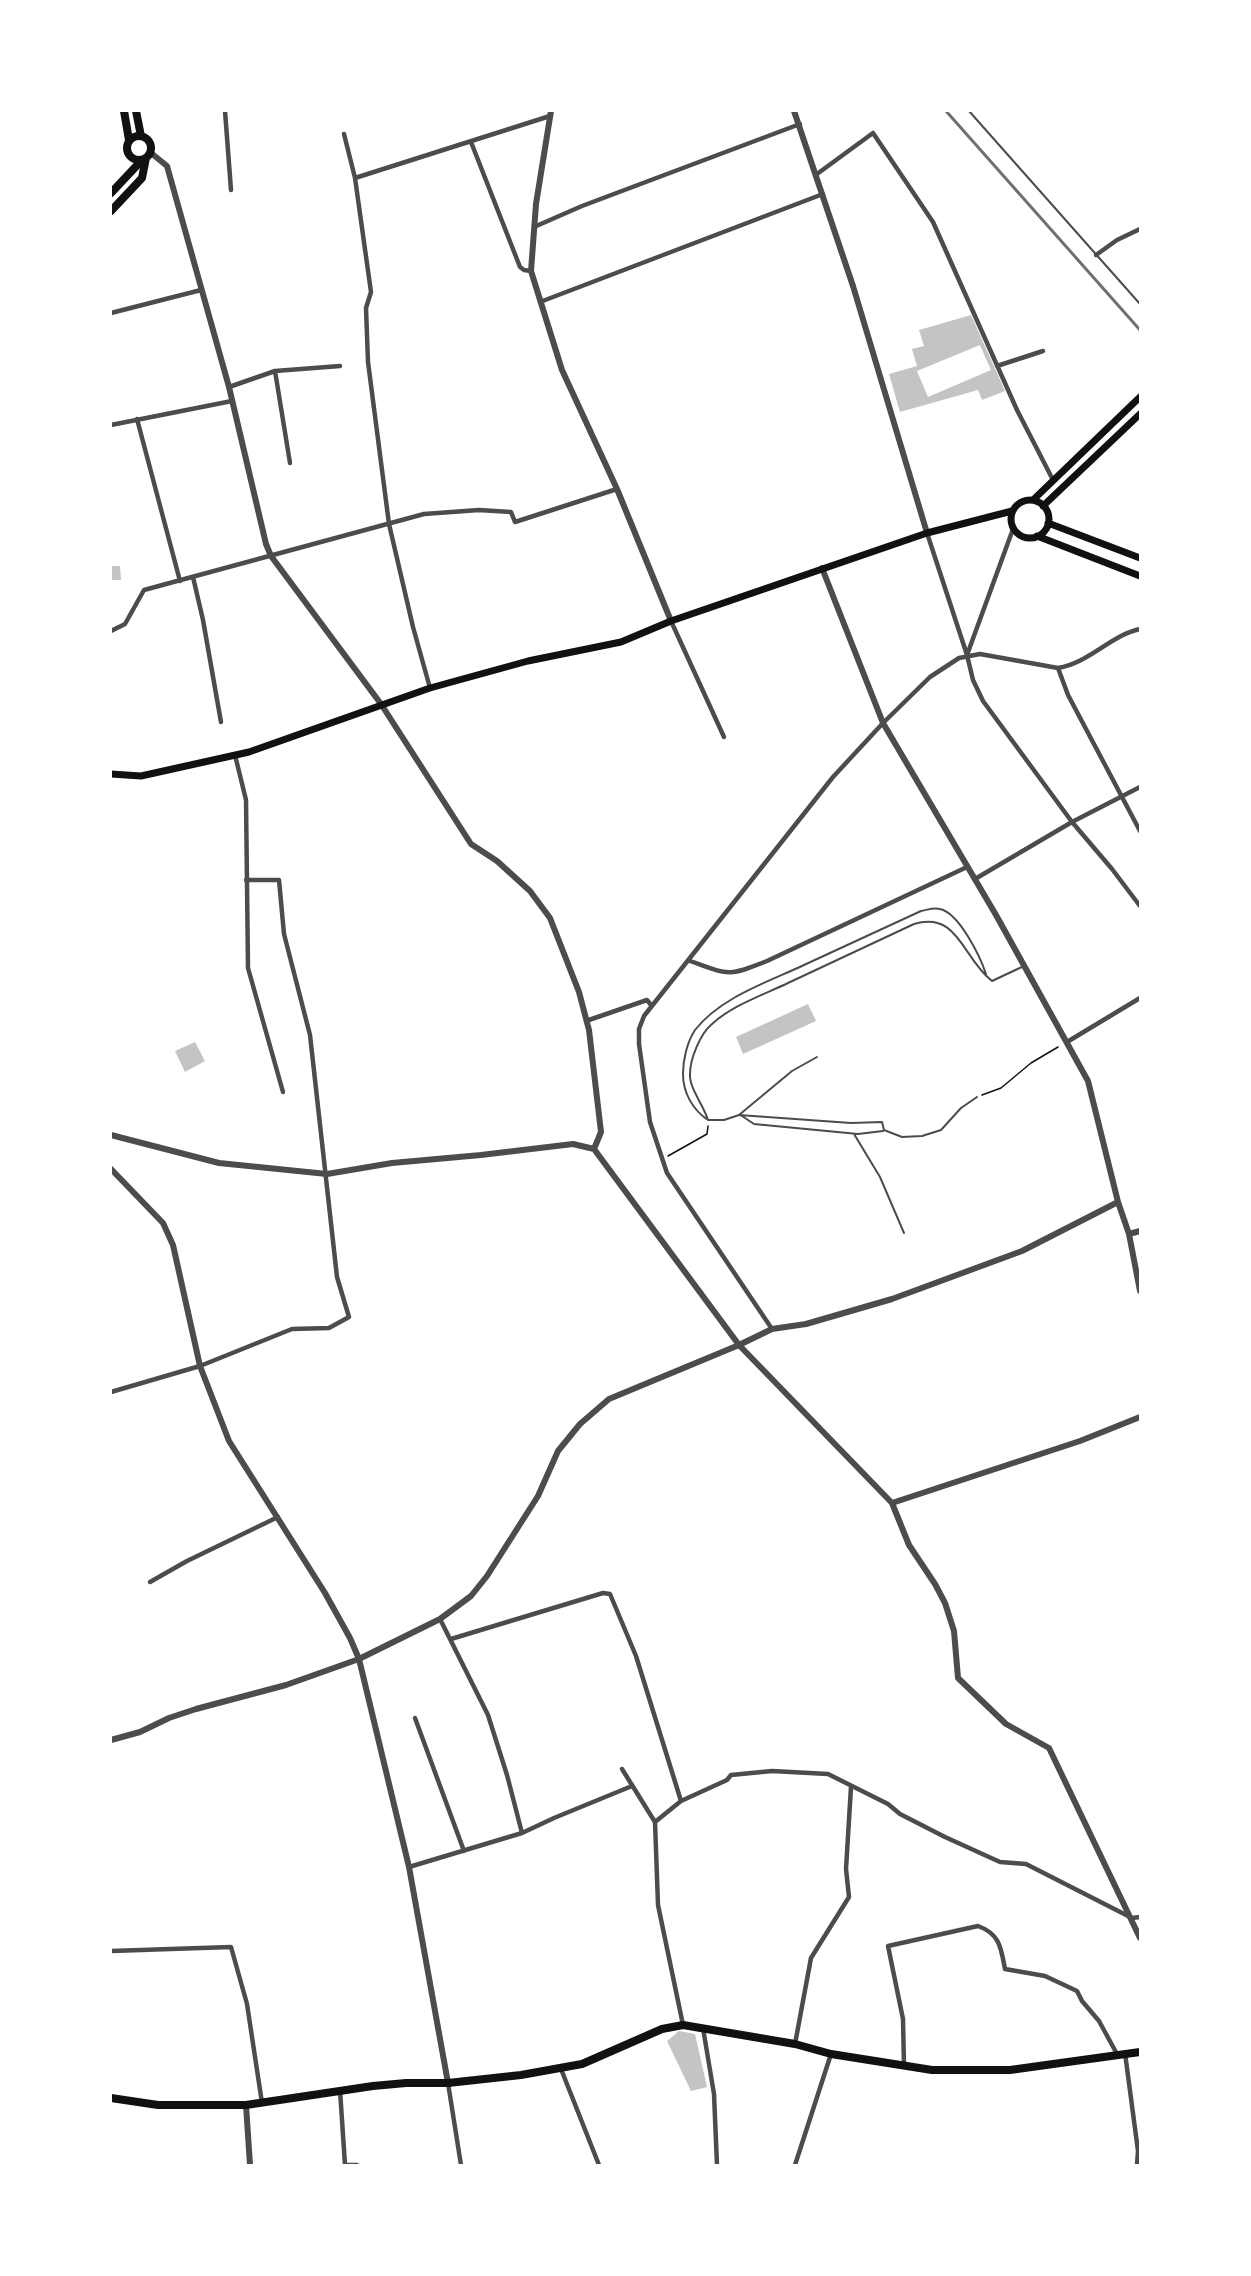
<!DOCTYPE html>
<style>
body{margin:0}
#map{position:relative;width:1251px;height:2276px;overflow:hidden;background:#fff;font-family:Quicksand,sans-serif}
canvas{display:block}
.frame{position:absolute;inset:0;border:112px solid #fff;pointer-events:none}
</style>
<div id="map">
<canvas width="1251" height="2276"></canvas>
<div class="frame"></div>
</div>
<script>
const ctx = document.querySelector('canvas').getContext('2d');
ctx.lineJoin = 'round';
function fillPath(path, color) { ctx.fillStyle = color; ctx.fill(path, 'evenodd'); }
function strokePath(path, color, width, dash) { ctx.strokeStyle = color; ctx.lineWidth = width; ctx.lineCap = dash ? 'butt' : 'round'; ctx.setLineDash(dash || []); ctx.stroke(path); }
fillPath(new Path2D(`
 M971,315L1005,391L982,400L978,390L900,412L889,374L917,366L912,349L924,346L919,330ZM980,345L991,370L928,397L917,371Z
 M111,566H120L121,580H111Z
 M808,1004L816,1021L743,1054L736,1037Z
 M195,1042L205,1061L185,1072L175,1051Z
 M679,2031L695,2034L707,2087L691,2091L667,2041Z`), '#c4c4c4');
strokePath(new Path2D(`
 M982,1095L1001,1088L1031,1063L1058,1047
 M668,1156L707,1134L708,1126`), '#111', 1.5);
strokePath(new Path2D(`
 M969,111L1140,304
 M739,1115L792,1071L817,1057
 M742,1116L754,1124L858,1134L883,1131
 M708,1120C704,1106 689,1088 690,1074C690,1059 700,1034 712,1024C733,1005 763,995 788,983C830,963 872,944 914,924C959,911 962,958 992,981L1024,966
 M708,1120C693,1110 683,1093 683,1074C683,1060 687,1042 695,1030C721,997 768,982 804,965C843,947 882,929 921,911C927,910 934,907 940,909C959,913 980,956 986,974
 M708,1120H724L739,1115L851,1123L882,1122L884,1130L902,1137L922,1136L941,1130L961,1108L977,1097
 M854,1134L880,1177L904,1233`), '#4c4c4c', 2);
strokePath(new Path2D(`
 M225,111L231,190
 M344,134L355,178
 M471,142L520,267L524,270L531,271
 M817,174L873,133L933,222L1017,410L1053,480
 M534,227L582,206L800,124
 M1096,255L1117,240L1140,229
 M540,302L823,194
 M111,313L201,290
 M997,366L1043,351
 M275,371L290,463
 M229,387L275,371L340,366
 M137,419L180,581
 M111,425L232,401
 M927,533L967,655L973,680L983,701L1072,822L1112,869L1140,906
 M193,577L203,620L221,722
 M671,621L724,737
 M111,631L125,624L144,590L424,514L479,510L511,512L515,522L617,489
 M967,655L1013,529
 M1058,668L1068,695L1140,831
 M430,688L413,627L389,524L368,362L366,308L371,292L355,178L550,116
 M235,755L246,800L248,968L283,1092
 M975,879L1072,822L1140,787
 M690,961C729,975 727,977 767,961L967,867
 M586,1021L647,1000L651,1005
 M1067,1042L1140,998
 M772,1329L667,1173L650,1122L639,1044V1029L644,1016L833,777L883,723L930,677L959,658L980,654L1058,668C1089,663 1111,635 1140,629
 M111,1392L200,1366L292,1329L329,1328L349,1317L337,1277L310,1035L284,934L279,880H246
 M150,1582L187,1561L278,1517
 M440,1619L488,1715L507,1775L522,1833
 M451,1639L603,1593L610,1594L636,1656L681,1801
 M415,1718L464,1851
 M622,1769L655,1822L658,1905L683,2025
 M655,1822L681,1801L727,1780L731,1775L772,1771L828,1774L888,1804L900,1814L945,1837L1000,1862L1026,1864L1132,1918L1140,1917
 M409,1867L522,1833L554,1818L632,1786
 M111,1951L231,1947L247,2004L262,2103
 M703,2028L714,2094L717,2165
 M795,2044L811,1958L849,1897L846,1869L851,1787
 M1125,2053L1138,2151L1137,2165
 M904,2066L903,2019L888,1946L978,1926C1000,1934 1001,1948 1005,1969L1045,1976L1077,1991L1082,2001L1099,2021L1117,2054
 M561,2069L599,2165
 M448,2083L461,2165
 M340,2090L345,2165H357
 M795,2165L831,2054`), '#4c4c4c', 4.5);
strokePath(new Path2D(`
 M551,111L536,204L531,271L562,370L617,489L671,621
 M794,111L853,286L927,533
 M151,153L167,166L229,387L266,544L271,556L381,704L471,844L497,861L530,891L550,918L579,992L589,1030L601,1132L594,1149
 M822,568L883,723L996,915L1088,1081L1118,1202L1129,1234L1140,1291
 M111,1135L219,1163L327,1174L392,1163L481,1155L573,1144L594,1149
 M594,1149L739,1345L892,1503L909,1545L935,1584L945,1603L954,1631L958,1678L1006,1724L1049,1748L1140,1938
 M111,1169L163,1223L173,1245L200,1366L229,1441L325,1593L350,1638L359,1659L409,1867L448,2083
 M1129,1234L1140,1231
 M892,1503L1080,1441L1140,1417
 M111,1740L140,1732L169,1718L196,1709L286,1685L359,1659L440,1619L471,1596L487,1576L538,1496L558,1451L580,1424L609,1399L739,1345L772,1329L806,1324L892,1299L1022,1251L1118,1202
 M246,2105L250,2165`), '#4c4c4c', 6);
strokePath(new Path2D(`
 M1033,500L1140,397
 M1011 519a19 19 0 1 1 38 0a19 19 0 1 1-38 0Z
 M1043,506L1140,414
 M1048,523L1140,558
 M1037,536L1140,576
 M111,774L141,776L249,752L430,688L528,661L621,642L671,621L927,533L1012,511`), '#111', 7);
strokePath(new Path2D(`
 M124,111L129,140
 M136,111L141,136
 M127 148a12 12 0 1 1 24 0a12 12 0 1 1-24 0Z
 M111,193L142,160
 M111,211L142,178L146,158
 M111,2098L158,2105H246L373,2086L406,2083H448L521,2075L582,2064L662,2029L683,2025L795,2044L831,2054L932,2070H1010L1140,2052`), '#111', 8);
strokePath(new Path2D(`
 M946,111L1140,330`), '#707070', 3);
</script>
